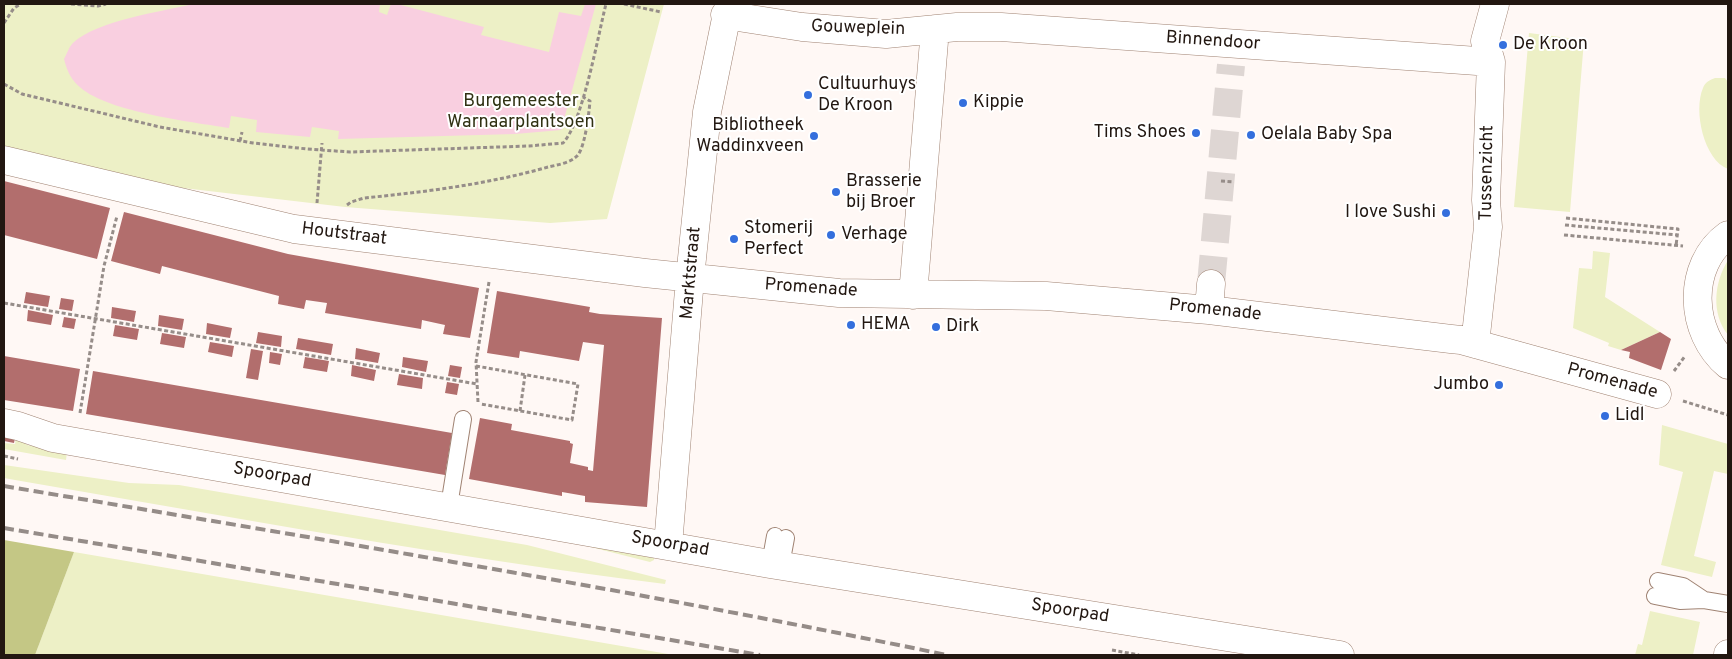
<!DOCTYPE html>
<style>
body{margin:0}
#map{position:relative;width:1732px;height:659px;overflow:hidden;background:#fff8f5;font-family:Overpass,sans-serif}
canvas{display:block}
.frame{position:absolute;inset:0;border:5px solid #221711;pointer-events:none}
</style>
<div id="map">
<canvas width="1732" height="659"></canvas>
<div class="frame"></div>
</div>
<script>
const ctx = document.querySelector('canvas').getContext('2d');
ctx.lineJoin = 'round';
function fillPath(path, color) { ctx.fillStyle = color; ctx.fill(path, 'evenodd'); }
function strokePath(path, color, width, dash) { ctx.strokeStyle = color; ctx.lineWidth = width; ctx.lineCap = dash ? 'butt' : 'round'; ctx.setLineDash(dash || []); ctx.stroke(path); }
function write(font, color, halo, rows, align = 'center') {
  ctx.font = font + ' Overpass,sans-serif'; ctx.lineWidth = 4; ctx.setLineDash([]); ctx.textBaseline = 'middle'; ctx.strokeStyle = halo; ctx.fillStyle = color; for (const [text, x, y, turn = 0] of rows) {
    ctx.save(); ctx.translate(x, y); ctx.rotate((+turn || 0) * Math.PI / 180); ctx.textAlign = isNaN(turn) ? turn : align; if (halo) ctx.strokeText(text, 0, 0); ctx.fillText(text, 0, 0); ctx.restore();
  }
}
fillPath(new Path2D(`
 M4,4H664L607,219L550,223L345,207L132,182L4,151Z
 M1529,33L1584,40L1570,212L1514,207Z
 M1715,78H1725L1728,82V169C1704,160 1693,111 1703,88C1705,82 1710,80 1715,78Z
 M1593,251L1610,253L1605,297L1660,332L1621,350L1608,346L1609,343L1573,328L1579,268L1592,269Z
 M1728,260V335C1711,313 1714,283 1728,260Z
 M1662,425L1728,444V474L1714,471L1694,556L1716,562L1712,577L1661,565L1683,472L1659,465Z
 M17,432L27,445L67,452L66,460L4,449V443L15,444Z
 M4,465L129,483L179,485L457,533L527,545L666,580L665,584C447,557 231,517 15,480L4,478Z
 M543,535L654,555V560L650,562Z
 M74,552L674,655H35Z
 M1650,611L1700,622L1693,655H1635L1638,644L1642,645Z`), '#edf0c6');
fillPath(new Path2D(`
 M4,540L74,552L35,655H4Z`), '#c4c785');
fillPath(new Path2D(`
 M194,4H380L379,12L387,15L391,4H397L484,27L481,35L549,52L559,12L581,16L585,4H596L561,130L515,134L338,139L339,131L312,127L310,137L256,132L257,120L231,116L229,128C192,122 109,112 81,88C71,80 67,71 64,59C67,54 69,46 74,42C97,21 163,11 194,4Z`), '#f9cfe0');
fillPath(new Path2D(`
 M4,181L110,208L97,259L4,235Z
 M124,212L288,254L479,288L470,338L443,334L445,325L422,320L421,329L325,313L327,303L306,300L304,309L278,304L279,296L162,266L160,274L111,261Z
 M497,291L590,307L589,312L600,314L662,318L647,507L585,502V496L562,492V496L469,479L480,418L512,424L511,430L570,441V443L573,444L570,463L588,467V470L593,471L604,345L583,342L579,361L520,351L519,358L487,353Z
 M26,292L50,296L48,307L24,303Z
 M61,298L74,300L72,311L59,309Z
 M112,307L136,311L134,322L111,318Z
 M28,310L53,315L51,325L27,321Z
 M159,315L184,319L182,330L158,326Z
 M64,317L76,319L74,329L62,327Z
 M207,323L232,328L230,338L206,334Z
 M115,325L139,329L137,340L113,336Z
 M258,332L282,336L281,347L256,343Z
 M1660,332L1671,339L1661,370L1629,358L1630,352L1621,350Z
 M162,333L186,337L184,348L160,344Z
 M298,338L333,344L331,355L296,349Z
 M210,342L234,346L232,357L208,352Z
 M356,348L380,353L378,363L355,359Z
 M251,349L263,351L258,380L246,378Z
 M270,352L282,354L280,365L269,363Z
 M4,356L80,369L73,411L4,400Z
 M305,357L329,361L327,372L303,368Z
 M403,357L428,361L426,372L402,367Z
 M352,365L376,370L374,381L351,376Z
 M450,365L462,367L460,378L448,376Z
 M93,371L452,433L445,475L86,414Z
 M399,374L423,378L422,389L397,385Z
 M447,382L459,384L457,395L445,393Z
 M4,430L16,433L14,443L4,441Z`), '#b26e6d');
strokePath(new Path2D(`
 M1211,284L1231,65`), '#ded6d3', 28, [28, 14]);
const lane = new Path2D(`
 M449,506L463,419
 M770,564L775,536
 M781,565L786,538
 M1658,581L1683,586L1704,600
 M1655,596L1680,601L1704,600L1728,604`);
const street = new Path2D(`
 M725,15L802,27L886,34L957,27H1001L1491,62
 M4,160L294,229L645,273L839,293L1046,296L1209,310L1451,339L1461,340L1657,394
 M1728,235C1686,265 1689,333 1728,365
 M913,295L935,29
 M1209,310L1211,284
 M1475,344L1488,227L1486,200L1491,62L1485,41L1495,4
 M4,423L18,426L53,438L770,564L1340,655
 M668,545L690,278L707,112L729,4
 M1728,655V654`);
strokePath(lane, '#a08373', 18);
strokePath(street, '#a08373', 29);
strokePath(new Path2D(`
 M71,4L98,6L106,4
 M624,4L661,12
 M4,23L14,8L21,4
 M4,84L22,94L160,127L253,143L307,149L350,152L529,146L563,143C583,122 598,35 606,4
 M240,141L242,132
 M1221,181L1234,182
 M317,203L322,143
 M347,205L351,202L364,198C425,192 489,184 548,167C557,165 570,163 577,156C585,148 589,113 590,101L583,97
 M1566,218L1678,229L1676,246
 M1565,225L1677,235
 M1564,235L1683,246
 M4,303L477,384
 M476,366L578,384L572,420L481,404
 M1674,371L1685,356
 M1683,401L1728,415
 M478,402L476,362L489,282
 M520,411L525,375
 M80,413L104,266L117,216
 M4,456L18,459
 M1112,650L1139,655`), '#968d89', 3, [4, 2.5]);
strokePath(lane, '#fff', 16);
strokePath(street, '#fff', 28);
strokePath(new Path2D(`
 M4,486C319,539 634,590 947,655
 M4,528L760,655`), '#958c88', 4, [10, 5]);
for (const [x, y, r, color] of [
 [1503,45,5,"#346fdd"],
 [808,95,5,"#346fdd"],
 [963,103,5,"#346fdd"],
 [1196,133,5,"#346fdd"],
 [1251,135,5,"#346fdd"],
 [814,136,5,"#346fdd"],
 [836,192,5,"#346fdd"],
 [1446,213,5,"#346fdd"],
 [831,235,5,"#346fdd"],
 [734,239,5,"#346fdd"],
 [851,325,5,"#346fdd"],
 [936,327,5,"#346fdd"],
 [1499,385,5,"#346fdd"],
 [1605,416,5,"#346fdd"]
]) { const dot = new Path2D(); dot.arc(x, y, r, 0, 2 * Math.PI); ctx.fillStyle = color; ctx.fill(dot); strokePath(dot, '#fff', 2); }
write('18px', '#221711', '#fff', [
 ["Gouweplein",858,29,2],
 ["Binnendoor",1213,42,4],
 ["Tussenzicht",1488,173,-89],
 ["Houtstraat",344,235,7],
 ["Marktstraat",692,273,-85],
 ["Promenade",811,289,4],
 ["Promenade",1215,311,6],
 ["Promenade",1612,382,15],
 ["Spoorpad",272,476,10],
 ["Spoorpad",670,545,10],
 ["Spoorpad",1070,612,9]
]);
write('18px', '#221711', '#fff', [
 ["De Kroon",1513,45],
 ["Cultuurhuys",818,85],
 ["De Kroon",818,106],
 ["Kippie",973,103],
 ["Bibliotheek",804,126,"right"],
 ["Waddinxveen",804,147,"right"],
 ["Tims Shoes",1186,133,"right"],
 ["Oelala Baby Spa",1261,135],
 ["Brasserie",846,182],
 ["bij Broer",846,203],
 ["I love Sushi",1436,213,"right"],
 ["Stomerij",744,229],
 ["Perfect",744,250],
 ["Verhage",841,235],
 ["HEMA",861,325],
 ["Dirk",946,327],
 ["Jumbo",1489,385,"right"],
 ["Lidl",1615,416]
], 'left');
write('18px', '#303113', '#fff', [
 ["Burgemeester",521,102],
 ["Warnaarplantsoen",521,123]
]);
</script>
